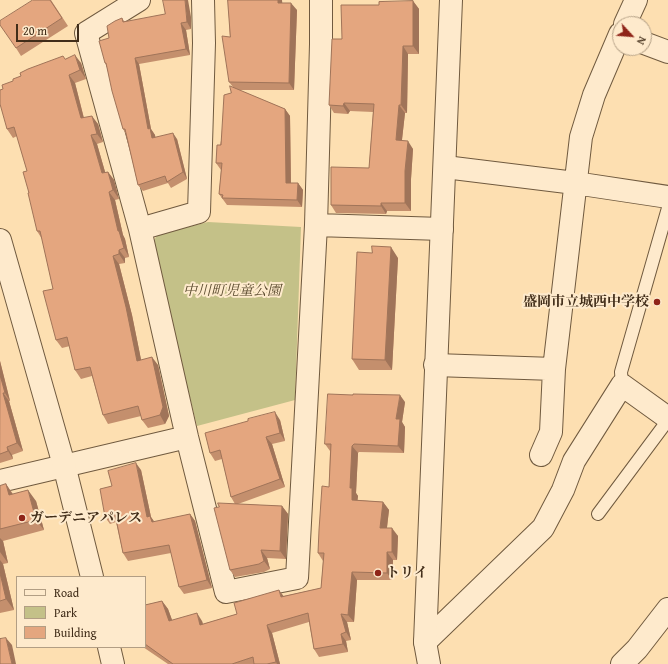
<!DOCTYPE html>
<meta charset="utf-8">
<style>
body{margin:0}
#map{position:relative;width:668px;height:664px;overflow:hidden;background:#fddfb1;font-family:"Gentium Book Plus",serif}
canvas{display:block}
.legend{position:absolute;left:16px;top:576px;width:130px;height:72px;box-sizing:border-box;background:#feeacc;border:1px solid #b29e84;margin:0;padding:5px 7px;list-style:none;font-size:12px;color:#412d19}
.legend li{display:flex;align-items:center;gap:8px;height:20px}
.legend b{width:20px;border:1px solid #b29e84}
.north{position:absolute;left:612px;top:16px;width:40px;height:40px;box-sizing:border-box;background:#feeacc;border:1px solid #b29e84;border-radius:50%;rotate:116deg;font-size:11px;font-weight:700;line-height:16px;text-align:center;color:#412d19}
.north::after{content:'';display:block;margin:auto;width:14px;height:18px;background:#8f2418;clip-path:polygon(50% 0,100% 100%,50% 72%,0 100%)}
.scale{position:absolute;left:16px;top:24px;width:63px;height:18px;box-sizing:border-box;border:2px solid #412d19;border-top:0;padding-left:5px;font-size:12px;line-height:14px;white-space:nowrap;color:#412d19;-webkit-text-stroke:3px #feeacc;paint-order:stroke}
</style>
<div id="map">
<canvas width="668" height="664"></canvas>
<ul class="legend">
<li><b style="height:5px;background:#feeacc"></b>Road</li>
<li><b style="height:11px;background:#c4c188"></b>Park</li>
<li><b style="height:11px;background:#e4a67f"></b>Building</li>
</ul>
<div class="north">N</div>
<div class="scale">20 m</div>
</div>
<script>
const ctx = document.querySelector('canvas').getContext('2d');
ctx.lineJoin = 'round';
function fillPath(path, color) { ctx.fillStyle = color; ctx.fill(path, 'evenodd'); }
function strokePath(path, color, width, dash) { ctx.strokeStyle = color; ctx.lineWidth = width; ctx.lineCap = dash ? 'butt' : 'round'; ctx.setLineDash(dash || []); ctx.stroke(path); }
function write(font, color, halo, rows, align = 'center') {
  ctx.font = font + ' "Gentium Book Plus","Noto Serif JP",serif'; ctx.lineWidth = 4; ctx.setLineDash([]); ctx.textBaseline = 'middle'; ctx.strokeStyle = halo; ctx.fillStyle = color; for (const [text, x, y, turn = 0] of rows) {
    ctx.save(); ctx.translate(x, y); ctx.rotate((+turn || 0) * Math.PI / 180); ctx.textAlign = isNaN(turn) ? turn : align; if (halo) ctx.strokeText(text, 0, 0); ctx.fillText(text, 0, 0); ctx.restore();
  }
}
fillPath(new Path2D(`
 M208,222L301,227L295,400L197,426L152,244L157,235Z`), '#c4c188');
const service = new Path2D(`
 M622,385L621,372L668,208
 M598,514L668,420`);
const minor = new Path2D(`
 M139,0L86,33L140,229L187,437L226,592L297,578L316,225L321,44V0
 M625,24L636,0
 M644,43L668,52
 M445,167L575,183L668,197
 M316,225L442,229
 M140,229L199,212L204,43L203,0
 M435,365L554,369
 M541,455L551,432L554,369L581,137L594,95L620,34
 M0,481L187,437
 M425,642L543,528L563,490L574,461L622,385L668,418
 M622,664L637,649L668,609`);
const tertiary = new Path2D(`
 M0,240L64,465L92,577
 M109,647L113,664
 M429,664L425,642C433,428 443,214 451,0`);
strokePath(service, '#705a3f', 14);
strokePath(minor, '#705a3f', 24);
strokePath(tertiary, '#705a3f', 24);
strokePath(service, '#feeacc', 12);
strokePath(minor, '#feeacc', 22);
strokePath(tertiary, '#feeacc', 22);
fillPath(new Path2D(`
 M51,0L68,26L21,56L16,48Z
 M228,0H282V3L297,10L294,90H239L285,109L290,116L291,183H298L303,190L302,207L227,205L219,194L221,170L216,163L233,87L229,82L230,37Z
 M413,1L419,9V54H408L407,113H405L402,140L413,149L411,179V211H387L386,214L336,213L331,205L369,168L373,112L350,111L348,114L334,113L329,105L342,39L379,5Z
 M191,17V29L186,30L190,55L139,64L151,129L155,135V137L177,139L187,179L171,188L168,183L143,191L138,185L126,134L123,129L107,67L105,63L109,38L122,18L124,21Z
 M65,59L81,63L86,79L75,83L84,118L98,124L103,142L97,144L105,172H108L114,180L119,199L115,200L123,235L125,239L129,257L125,258V263L119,264L132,315L141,360L158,365L169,416L165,424L148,428L142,420L141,416L108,424L103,415L92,376L81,379L75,370L70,346L62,348L56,340L53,289L42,239L37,231L29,193L27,171L17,136L13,138L7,129L3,89L13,81Z
 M372,253L398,258L392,370H359L352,359Z
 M0,361L10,401H9L23,451L12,455L13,459L0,463Z
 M405,402L402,422L405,427L404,453L359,452L358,453L356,493L358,496L357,500L383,502L389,510L387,528L398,536L397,560H393L392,580H357L354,622H347L351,640L346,641L348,652L319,657L314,649L309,622L272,633L280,664H168L143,647H145V605L162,601L168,609L172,620L202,621L203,624L237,614L284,596L321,588L323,561L318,553L329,487L330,451L325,444Z
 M280,420L285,441L272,444L285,487L238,504L282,506L288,514L286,559L267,558L270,569L264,572L235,577L230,570L235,504L231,497L222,459L215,461L210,453Z
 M141,470L151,517L154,522L190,514L195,521L212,588L184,594L179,587L171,553L128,561L123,553L116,522L110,524L105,517L112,486Z
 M6,484L13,494L36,501L44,530L3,541L8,563L3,564L14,610L0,613V486Z`), '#c48f6d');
fillPath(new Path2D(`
 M185,0H188L191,17V29L187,22Z
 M278,0H282L283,11L278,3Z
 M413,1L419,9V54L413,46Z
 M291,3L297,10L294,90L289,83Z
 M181,23L186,30L190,55L186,49Z
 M403,46L408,54L407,113L401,105Z
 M75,55L81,63L86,79L80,70Z
 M135,58L139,64L151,129L155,135L157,144L152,138L148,129Z
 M69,75L75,83L86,127L81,118Z
 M344,103L350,111L348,114L343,106Z
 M399,105L405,113L401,148L396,140Z
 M285,109L290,116L291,190L286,183Z
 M92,116L98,124L103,142L97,134Z
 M173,133L177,139L187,179L183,172Z
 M91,135L97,144L108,182L102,173Z
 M408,141L413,149L411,179V211L405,203V171Z
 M108,172L114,180L119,199L113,190Z
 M298,183L303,190L302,207L297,200Z
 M109,192L115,200L123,235L125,239L129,257L124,248L118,231Z
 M381,203L387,211L386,214L381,206Z
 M391,247L398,258L392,370L385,360Z
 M119,250L125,258V263L119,254Z
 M113,256L119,264L132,315L143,369L137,361Z
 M152,357L158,365L169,416L165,424L160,415Z
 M0,361L10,401L5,393L0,375Z
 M3,393L9,401L23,451L17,443Z
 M400,395L405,402L402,422L405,427L404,453L398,446L396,419Z
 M275,412L280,420L285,441L280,433Z
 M266,437L272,444L285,487L280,479Z
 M352,446L358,453L356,493L358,496L357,507L352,500L350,488Z
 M7,447L12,455L13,459L8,451Z
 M136,463L141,470L151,517L156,524L157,530L147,517Z
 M6,484L13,495H9Z
 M28,490L36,501L44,530L36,520Z
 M383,502L389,510L386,535L380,528Z
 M282,506L288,514L286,559L280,551Z
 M190,514L195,521L212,588L207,580Z
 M392,528L398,536L397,560L392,552Z
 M0,538L3,541L8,563L0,552Z
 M261,550L267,558L270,569L264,561Z
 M387,552L393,560L392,580L387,573Z
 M0,560L3,564L14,610L6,599L0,573Z
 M352,572L357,580L354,622L348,615Z
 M279,590L285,598L281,597Z
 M162,601L168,609L175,628L169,621Z
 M197,613L202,621L205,632L200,625Z
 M341,614L347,622L351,640L346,632Z
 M267,625L272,633L280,664H277L276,662Z
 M341,634L346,641L348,652L343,644Z
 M6,638L12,645L16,664H12Z`), '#a07459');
const building = new Path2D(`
 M33,0H50L62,18L16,48L0,25V21Z
 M163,0H185L187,22L181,23L186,49L135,58L148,129L150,128L152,138L173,133L183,172L167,182L165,176L138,185L125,129H123L112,91L106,63H105L99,41L109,38L107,26L115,21L122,18L123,22L165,14Z
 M228,0H278V3H291L289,83L229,82L222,36L230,37Z
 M413,1V46H403L401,105H399L396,140L408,141L405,171V203H381V206L331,205V167L369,168L374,104L344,103L343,106L329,105L332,39H342L341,5H379V2Z
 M75,55L80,70L69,75L81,118L92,116L97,134L91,135L102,173L108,172L113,190L109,192L118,231H119L124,248L119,250V254L113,256L126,307L137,361L152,357L163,407L160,415L142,420L138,406L103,415L90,367L75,370L67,337L56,340L43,291L53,289L40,231H37L28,193H29L23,172L27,171L14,127L7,129L0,104V90L3,89L2,85L13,81V79L21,76L20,73L28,69L63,56L65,59Z
 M230,86L285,109L286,183H298L297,200L222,198L223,195L219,194L222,163H216L217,145H221L224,95L231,93Z
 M372,246L391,247L385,360L352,359L357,252L372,253Z
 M0,375L5,393H3L17,443L7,447L8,451L0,454Z
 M328,394L353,395V394L400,395L396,419H400L398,446L354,444L352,446L350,488H352V500L383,502L380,528H392V552H387V573L352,572L348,615L341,614L346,632L341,634L343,644L314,649L308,613L267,625L276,662L267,664H254L253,657L232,664H173L145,644V605L162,601L169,621L197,613L200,625L237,614L234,603L279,590L281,597L321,588L324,553H318L319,530L322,486L329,487L331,444H325Z
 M275,412L280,433L266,437L280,479L231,497L220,450L210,453L205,433L248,421V419Z
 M136,463L147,517L150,516L152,522L190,514L207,580L179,587L169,545L123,553L115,514L105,517L100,489L112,486L108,471Z
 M6,484L9,495L28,490L36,520L0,529V486Z
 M218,503L282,506L280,551L261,550L264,561L259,564L230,570L214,508L219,507Z
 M0,573L6,599L0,601Z
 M6,638L12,664H0V639Z`);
fillPath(building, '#e4a67f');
strokePath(building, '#a07459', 1);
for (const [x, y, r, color] of [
 [657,302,4,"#8f2418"],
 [22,518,4,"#8f2418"],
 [378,573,4,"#8f2418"]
]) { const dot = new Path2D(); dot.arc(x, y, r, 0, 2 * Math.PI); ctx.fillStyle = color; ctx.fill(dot); strokePath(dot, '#feeacc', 1.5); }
write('italic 14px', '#5b4b2f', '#feeacc', [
 ["中川町児童公園",232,291]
]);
write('bold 14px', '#412d19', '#feeacc', [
 ["盛岡市立城西中学校",649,302,"right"],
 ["ガーデニアパレス",30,518],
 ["トリイ",386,573]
], 'left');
</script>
